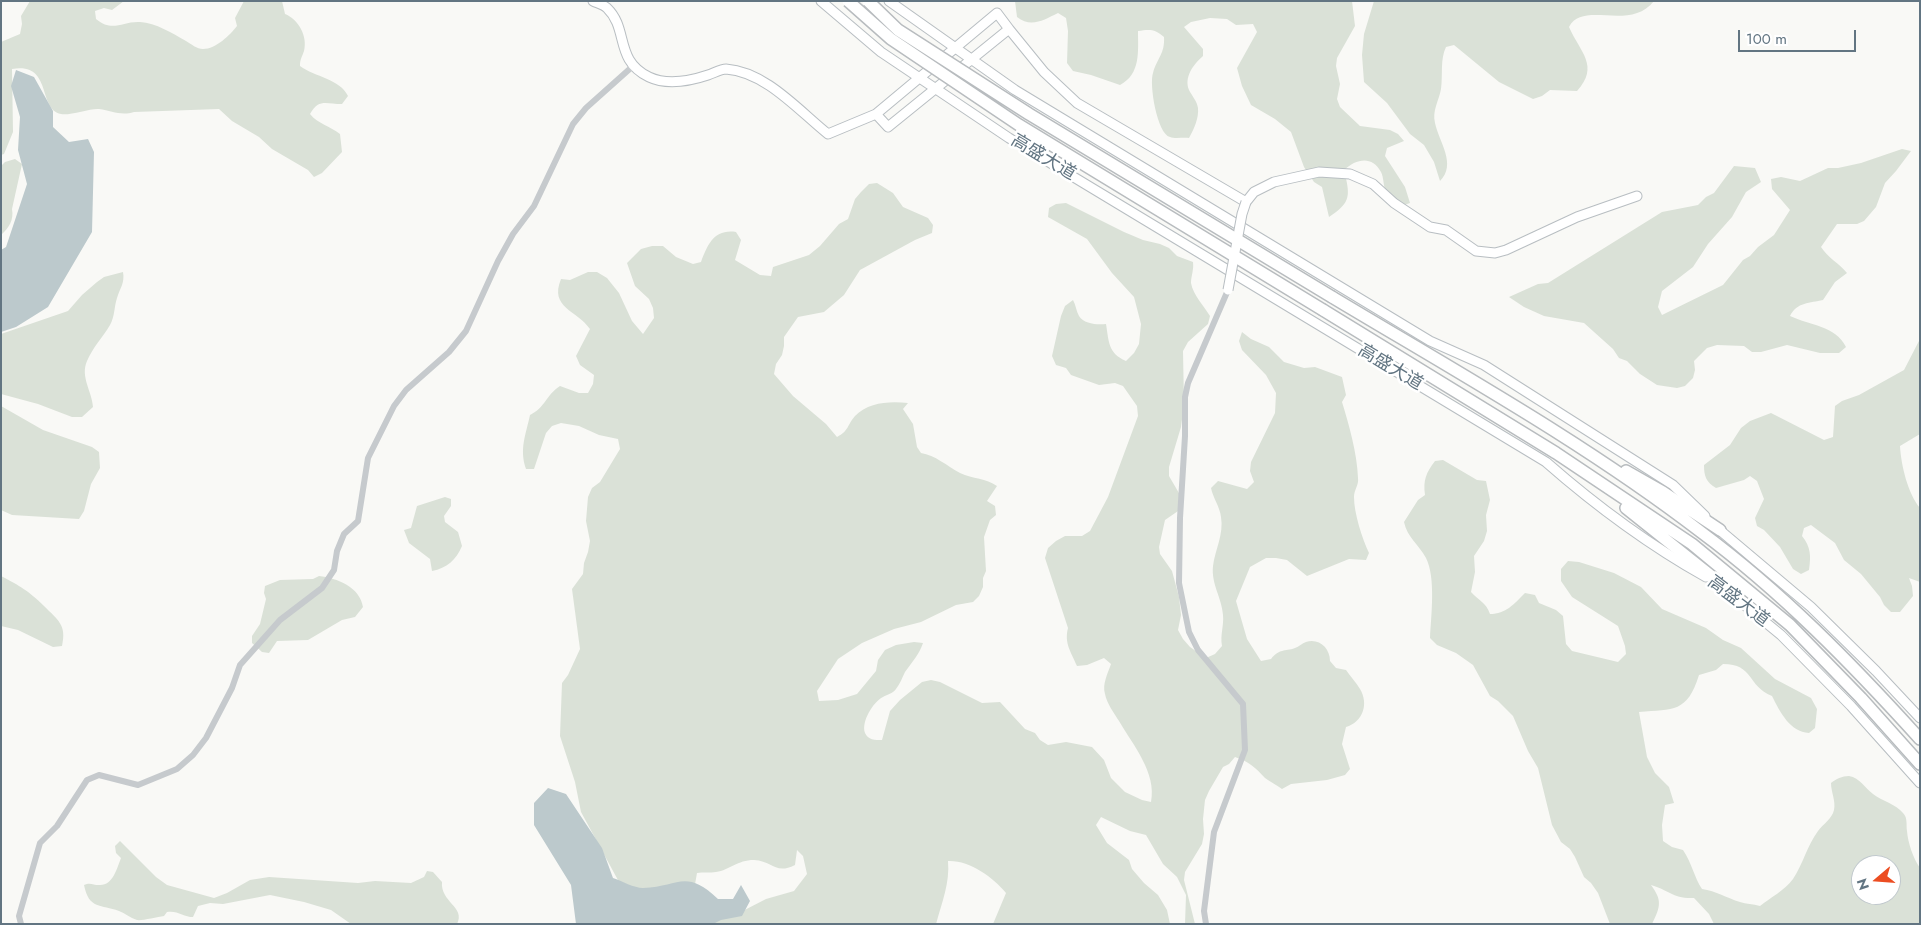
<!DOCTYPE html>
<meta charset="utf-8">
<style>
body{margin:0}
#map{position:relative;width:1921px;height:925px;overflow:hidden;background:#f9f9f6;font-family:Jost,sans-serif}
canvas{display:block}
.frame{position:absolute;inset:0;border:2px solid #627582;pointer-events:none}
.north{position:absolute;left:1851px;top:855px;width:50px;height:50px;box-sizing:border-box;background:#fff;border:1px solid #c0c8cd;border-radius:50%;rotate:252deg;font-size:14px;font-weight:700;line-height:20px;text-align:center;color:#627582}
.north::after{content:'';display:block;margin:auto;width:18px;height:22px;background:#ec4d22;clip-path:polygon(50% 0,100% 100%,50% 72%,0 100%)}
.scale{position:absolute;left:1738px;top:30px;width:118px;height:22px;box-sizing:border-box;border:2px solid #627582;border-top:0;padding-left:6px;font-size:15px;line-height:18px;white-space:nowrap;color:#627582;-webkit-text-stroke:4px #fff;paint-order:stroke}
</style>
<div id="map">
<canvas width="1921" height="925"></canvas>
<div class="frame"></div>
<div class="north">N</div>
<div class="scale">100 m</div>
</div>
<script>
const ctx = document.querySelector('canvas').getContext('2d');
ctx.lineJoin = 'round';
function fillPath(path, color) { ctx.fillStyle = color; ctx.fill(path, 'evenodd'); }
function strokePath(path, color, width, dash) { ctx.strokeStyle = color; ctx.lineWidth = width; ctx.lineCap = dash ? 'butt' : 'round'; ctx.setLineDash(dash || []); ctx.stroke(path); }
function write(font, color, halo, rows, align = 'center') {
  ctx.font = font + ' Jost,"Noto Sans SC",sans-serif'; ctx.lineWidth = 5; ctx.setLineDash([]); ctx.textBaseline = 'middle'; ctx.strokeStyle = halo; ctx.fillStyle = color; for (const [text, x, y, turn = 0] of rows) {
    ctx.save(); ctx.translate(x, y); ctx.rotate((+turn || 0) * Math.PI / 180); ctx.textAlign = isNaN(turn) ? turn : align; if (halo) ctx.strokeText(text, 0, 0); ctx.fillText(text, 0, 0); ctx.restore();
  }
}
fillPath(new Path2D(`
 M30,1H124L112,10L104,8L95,11L96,19C113,33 122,21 140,22C156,23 172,33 186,41C191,44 197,49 203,49C216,49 230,35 237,26L235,18L244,1H282L285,14C298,19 308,36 304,51C302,57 300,59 300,66C315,77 340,79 348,96L342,104C326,104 319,98 310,114C318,124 330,126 340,134L342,152L322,173L314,177L308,170L272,149L259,137L232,121L219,109L134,112C121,116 112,111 99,109C91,108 69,116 61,114C37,109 53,62 12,69L13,132L4,154L1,155V42L20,34L22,24L21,16Z
 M1015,1H1352L1355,26L1337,58L1336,66L1340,84L1337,99L1340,107L1360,126L1390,130L1398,134L1404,141L1387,148L1385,156L1405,187L1410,203L1401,206C1396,202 1390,197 1386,192C1383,186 1384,178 1381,172C1372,155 1356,159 1344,170C1350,195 1352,202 1329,217L1322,187L1314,182L1304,167L1291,132L1275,119L1251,105L1242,86L1237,68L1257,32L1253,24L1236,25L1227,19L1210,18L1191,22L1184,27L1203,49V56C1193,65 1184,77 1189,90C1192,96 1197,101 1198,108C1199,118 1194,129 1189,138C1184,137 1175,139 1170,137C1157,134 1149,84 1153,73C1157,58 1165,54 1164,37C1155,29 1150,29 1138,31C1138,51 1141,74 1120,85L1091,75L1073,71L1067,63L1068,31L1066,18L1058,13C1044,20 1031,28 1017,17Z
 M1374,1H1654C1630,32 1583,0 1569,27C1580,52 1600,66 1577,91L1550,90L1542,96L1533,99L1499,82L1454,45L1446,47C1440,59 1443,75 1441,89C1439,101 1432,110 1435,123C1439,142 1457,164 1440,181L1434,162L1424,145L1410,134L1387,103L1364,82L1362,55L1364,34Z
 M1902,149L1911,151L1896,171L1885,183L1876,207L1864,221L1857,224H1837L1821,247C1828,258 1839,263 1847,273L1835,282L1823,300C1810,303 1797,302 1790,316C1809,325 1836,326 1846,347L1839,353H1820L1787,345L1761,352H1752L1744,346L1717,345L1707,348L1694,361L1695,370L1693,378L1685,386L1677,388L1657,385L1640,374L1627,361L1619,358L1613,349L1584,323L1544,316L1524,307L1509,297L1538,284L1548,283L1662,212L1698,205L1706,197L1714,193L1734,166L1755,168L1761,182L1746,192L1732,217L1708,244L1693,267L1662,291L1658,307L1662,315L1723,285L1743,260L1750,256L1758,247L1774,235L1790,210L1772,189L1771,179L1781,177L1800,181L1828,168H1838L1861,163Z
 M15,159L22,164L12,209C14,220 9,228 1,235V166L5,162Z
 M877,183L893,193L903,207L928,218L933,225L932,233L915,240L860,270L844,295L824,312L798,317L784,337V346L782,355L776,364L774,374L793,396L826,424L837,437C849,431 847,425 855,416C868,402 890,401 908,403L903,409L913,424L917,447L921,453C935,455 947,466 960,473C973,479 986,478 997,486L987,501L995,506L996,515L990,520L984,537L986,571L983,578V587L979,596L973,602L956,605L921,622L894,629L862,643L838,659L817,691L819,701L838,700L857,694L876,671L878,660L885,650L896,645L914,642L923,643C919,655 912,662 905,672C902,678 900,684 896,689C892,694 888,694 883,697C873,702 861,722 865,733C868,740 875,740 882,740L890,711L900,700L922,682L931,680L940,682L982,703L1000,702L1025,729L1035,733L1040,740L1048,745L1066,742L1092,747L1104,760L1111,778L1125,792L1142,800L1151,802C1157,773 1133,745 1119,721C1114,713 1107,704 1105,694C1102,684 1108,673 1111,664L1104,658L1087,665L1077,666C1071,652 1064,643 1068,628L1045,558L1048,548L1056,541L1065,536H1082L1090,531L1108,497L1138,416L1137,406L1123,386L1115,383L1099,385L1071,375L1066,368L1056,365L1052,356L1061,316L1065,306L1073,300C1076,305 1076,311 1079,316C1084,324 1097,325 1106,324C1109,342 1108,353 1126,361L1134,353L1139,344L1141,324L1134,297L1112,273L1087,239L1048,217L1049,208L1056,204L1066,203L1124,232L1143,240L1160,244L1169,248L1177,256L1193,262C1194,270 1191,276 1191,283C1193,295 1204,306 1210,316L1208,324L1188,342L1183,351L1184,404L1181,427L1169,467V476L1183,500L1181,509L1165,520L1159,547L1160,554L1172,571L1179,597L1181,615L1178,630L1183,639L1190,647L1206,658L1215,654L1222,646C1220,635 1224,626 1223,615C1222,598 1211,584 1213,566C1215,550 1224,534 1221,517C1220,507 1213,498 1211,488L1218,481L1247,489L1254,482L1250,471L1251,462L1275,413L1276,393L1266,375L1242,350L1239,341L1242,332L1251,339L1269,347L1284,362L1304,368L1315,367L1342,377L1346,395L1342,402C1349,425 1357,453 1358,478C1359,485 1354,490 1354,497C1354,513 1362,538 1369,553L1366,560L1349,559L1307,576L1287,560L1276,558H1266L1250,567L1236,601L1247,639L1261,661L1271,659C1280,648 1284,652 1295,648C1299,647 1302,643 1306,642C1319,638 1330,648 1330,661L1336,668L1346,670C1350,676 1356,682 1360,689C1369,704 1363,722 1346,727L1342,744L1350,769L1345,775L1327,780L1291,784L1282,789C1277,785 1270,782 1265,778C1256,768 1248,761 1235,757L1229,764L1223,767L1209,791L1205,800L1203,819L1204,834L1202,844L1185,872L1184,880L1195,924H1185L1186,895L1177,877L1163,864L1146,835L1130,831L1101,817L1096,825L1107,843L1129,860L1132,869L1144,883L1158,895L1167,910L1170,924H993L1006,893C993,877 969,860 948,861C950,883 942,902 936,924H694L733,916L766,899L794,891L807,874L803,856L797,850L795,865C775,875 773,861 754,860C737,860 730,870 716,872C710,873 703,872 697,873L694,890L686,907L619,882L581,812L575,782L560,736L562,683L568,675L580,649L572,589L583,574L584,563L588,552L590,541L586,521L588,497L592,488L600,482L620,449L618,439L599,435L579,426L561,423L552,426L546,433L534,469H526C519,449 526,434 530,415C545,408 546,395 560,386L579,393H588L593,384L594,375L580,365L576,356L590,329C577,310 549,308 561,279L570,280L588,272H597L607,278L619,293L632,321L643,334L654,318L653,308L649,299L635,286L627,263L641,249L652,246H663L676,257L693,264L701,262C708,244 714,229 736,232L741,240L735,260L760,275L771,276L773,267L809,255L820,246L839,224L848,219L855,199L861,192L869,184Z
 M123,272C125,283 120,288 117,298C114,307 115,316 110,325C103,337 93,347 87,361C80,377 92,391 93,407L82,417H72L38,404L1,394V334L68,311L82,295L97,282L104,277Z
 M1920,339V434L1900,446C1901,465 1908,494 1920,508V582L1909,578L1912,586L1913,596L1900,612H1891L1884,605L1880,597L1861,574L1844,560L1835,543L1811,525L1804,528L1802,536C1811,547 1811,556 1809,570L1801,574L1793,569L1780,547L1764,530L1757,526L1755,518L1764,499L1757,481L1750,476L1744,480L1716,488C1706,482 1704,476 1704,465L1730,445L1741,428L1750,421L1771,413L1824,440L1833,437L1835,406L1842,401L1859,395L1904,370Z
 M1,406L43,430L92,447L99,452L100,468L91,484L84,511L79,519L12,515L1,510Z
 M1443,460L1477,480L1486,481L1490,500L1486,515L1487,531L1484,541L1474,556L1475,572L1471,592C1479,601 1486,602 1490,614C1506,614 1514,604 1525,593L1535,595L1539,603L1556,610L1563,616L1566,644L1572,651L1618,662L1626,654L1625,646L1618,626L1572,597L1561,581V569L1568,561L1579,562L1614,573L1641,587L1662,609L1706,628L1723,640L1741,648L1775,679L1811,698L1817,709L1815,728L1809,733C1790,732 1780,712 1772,696C1747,686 1754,664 1723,664L1716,670L1699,675C1687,713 1674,709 1639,712L1647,757L1655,773L1669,787L1674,803L1665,805L1662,825L1663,841L1672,847L1683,850C1692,863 1694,877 1702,889C1716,891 1727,898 1740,902C1746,904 1753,904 1760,906C1770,898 1785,890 1793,879C1803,864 1807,846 1818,831C1823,824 1832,819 1834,810C1836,801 1831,792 1831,783C1836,779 1842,776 1849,776C1860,778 1865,788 1873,794C1882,801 1896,804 1903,813C1908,818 1906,825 1907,831C1908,843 1913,858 1920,868V924H1714L1709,914L1694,898C1673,899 1669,890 1651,885C1662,900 1661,906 1652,924H1610L1598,893L1591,883L1584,877L1575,857L1570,849L1561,842L1552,825L1538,768L1528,751L1513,716L1498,701L1490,696L1473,665L1456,653L1437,645L1430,638C1431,616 1436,578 1426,558C1419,545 1407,537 1404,522L1418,500L1425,495C1423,480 1426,473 1435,461ZM1861,865H1891V895H1861Z
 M445,497L451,499V506L444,516L445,522L458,532L462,546C456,560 447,568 432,571L430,559L409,543L404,530L411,528L417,506Z
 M1,576C20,586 29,591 44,606C58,620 67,625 62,646L53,647L18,630L1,626Z
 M319,576C337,578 360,587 363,607L355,617L342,620L308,640L277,641L269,653L262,652L252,643V636L260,624L266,599L264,593L265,586L280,580L313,579Z
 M120,841L156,877L167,885L214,898L227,893L250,880L269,877L358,883L375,881L411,883L424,877L427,871L433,872L442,882C440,902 466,907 457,924H351L331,910L304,902L270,895L223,904L210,903L198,906L193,917C184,917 177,910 167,912L164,916C157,917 141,921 137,920C130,918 125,913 119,911C101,904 89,910 84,885C90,882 93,885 99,885C113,886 117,868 121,858L116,853L115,846Z`), '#dae1d7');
fillPath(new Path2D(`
 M16,70L34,77L53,111V127L69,142L88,139L94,152L92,232L48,307L16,327L1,332V250L6,247L27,184L18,150L20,117L11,86Z
 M548,788L566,794L602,848L613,878C622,881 634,888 643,888C679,887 685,868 718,899H733L741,885L750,901L742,916L721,920L713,924H576L571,885L534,825V803Z`), '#bcc9cc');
const secondary = new Path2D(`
 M593,1C597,3 604,5 607,8C629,29 614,60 649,77C668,86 690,81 708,75C714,73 721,69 726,69C766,72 798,110 828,134L876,114
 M821,1L881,52L1009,138L1546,462C1595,505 1649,545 1706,577
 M889,1L1015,90L1430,341L1484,365L1673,485L1705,516
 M997,13L1009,29L888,127L876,114Z
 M1009,29L1044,72L1077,103L1246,202L1254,192L1274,182L1319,172L1350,174L1373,184L1394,203L1430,227L1446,230L1476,251L1495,253L1506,250L1577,217L1637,196
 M1716,527L1811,607L1876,671L1920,718
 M1719,584L1781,635L1851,706L1920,783`);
const highway = new Path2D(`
 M1332,297C1457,372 1585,443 1701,532C1782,592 1852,664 1920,739
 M1323,310L1556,453L1692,544L1790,625L1861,698L1920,764
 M1626,471L1663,492L1720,530
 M1626,508L1725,587`);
strokePath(secondary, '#b8bec2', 11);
strokePath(highway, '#b8bcbf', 14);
strokePath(new Path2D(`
 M21,924L19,916L40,843L57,826L87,780L99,775L138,785L177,769L193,755L206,738L232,688L240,665L280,620L322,588L334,570L337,551L344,534L358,521L368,458L394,406L406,390L449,352L466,331L498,261L513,234L534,206L573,124L586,108L633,66
 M1206,924L1204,911L1214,832L1245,750L1243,704L1198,650L1189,632L1179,583L1180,518L1185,436V397L1188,383L1228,290`), '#c6cacd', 6);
strokePath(secondary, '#fff', 9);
strokePath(highway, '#fff', 11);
const secondaryBridge = new Path2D(`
 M1228,290L1242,214L1246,202`);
const highwayBridge = new Path2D(`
 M848,1L891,39L1019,125L1323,310
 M868,1L898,30L1029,114L1332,297`);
strokePath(secondaryBridge, '#b8bec2', 11, []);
strokePath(highwayBridge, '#b8bcbf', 14, []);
strokePath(secondaryBridge, '#fff', 9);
strokePath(highwayBridge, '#fff', 11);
write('18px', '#627582', '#fff', [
 ["高盛大道",1043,158,31],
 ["高盛大道",1390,368,31],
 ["高盛大道",1738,602,37]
]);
</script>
